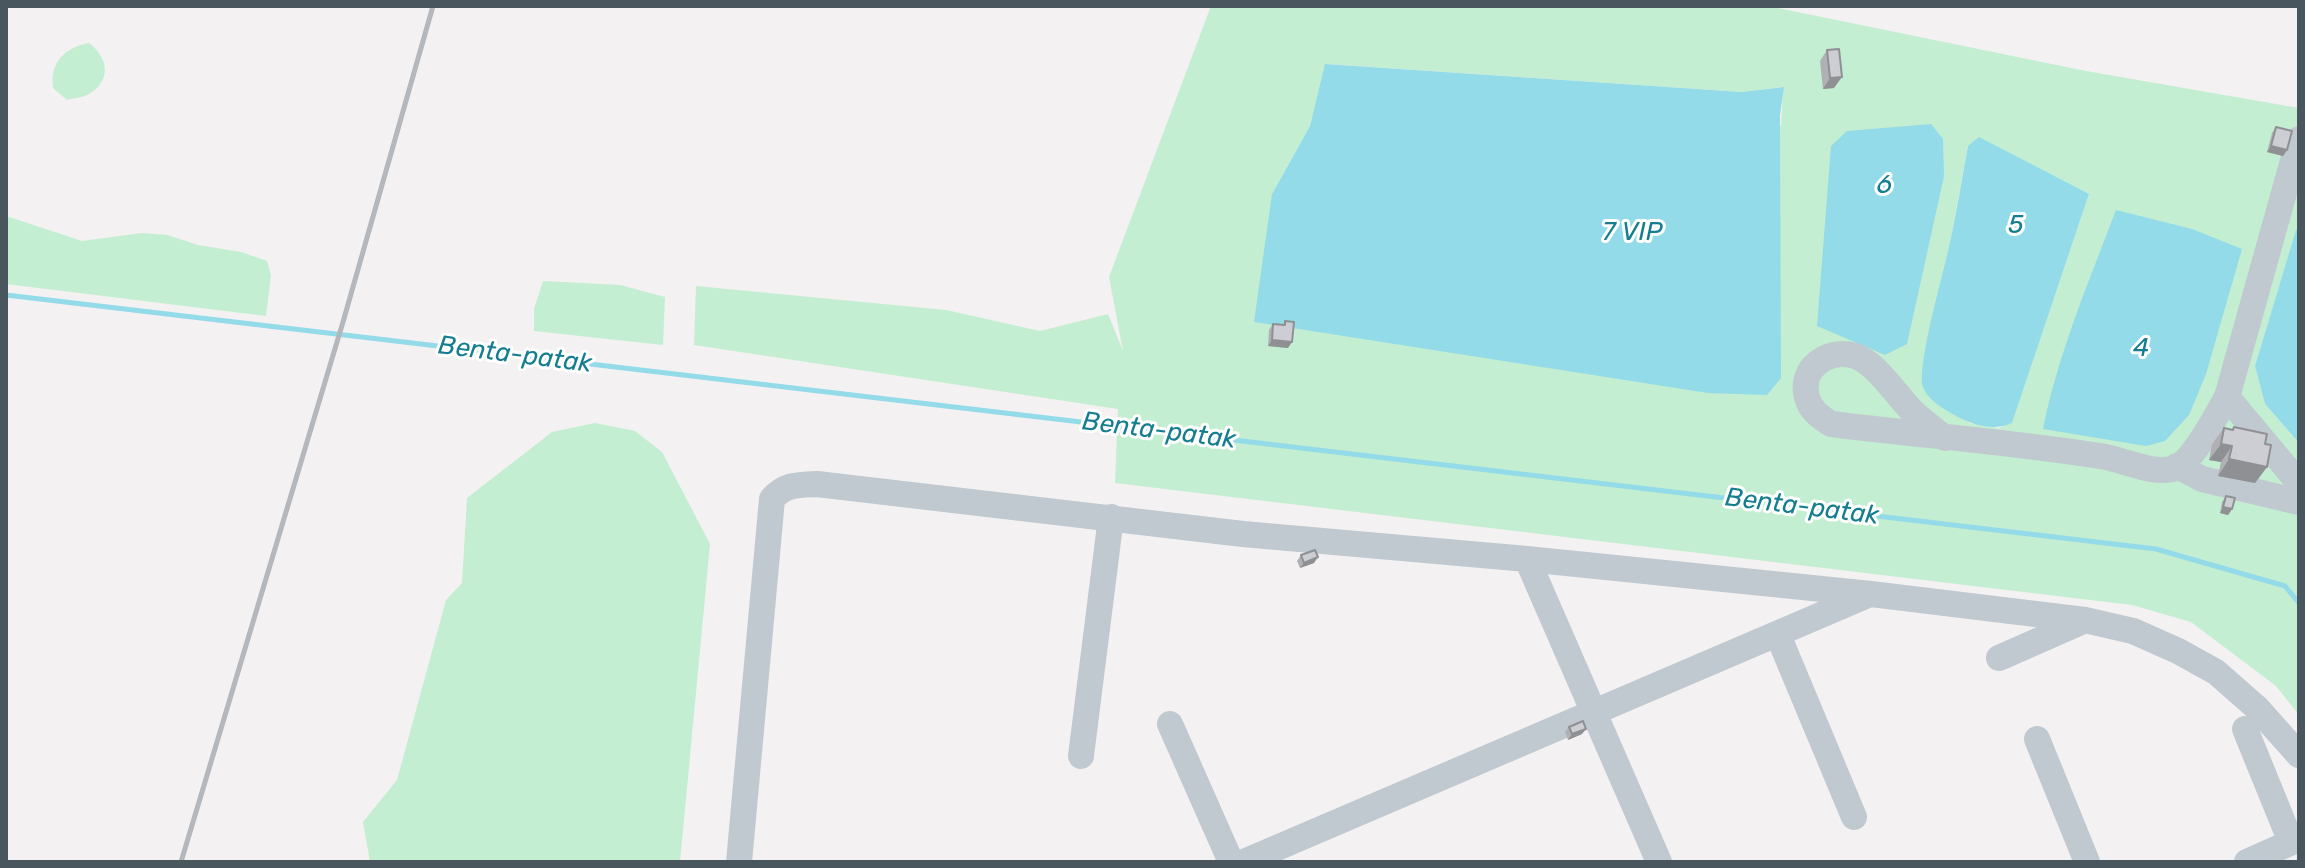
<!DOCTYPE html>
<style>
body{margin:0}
#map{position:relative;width:2305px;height:868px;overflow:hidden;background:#f3f1f2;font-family:Rubik,sans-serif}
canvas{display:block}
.frame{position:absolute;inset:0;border:8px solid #4a565e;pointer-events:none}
</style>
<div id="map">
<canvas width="2305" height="868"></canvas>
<div class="frame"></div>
</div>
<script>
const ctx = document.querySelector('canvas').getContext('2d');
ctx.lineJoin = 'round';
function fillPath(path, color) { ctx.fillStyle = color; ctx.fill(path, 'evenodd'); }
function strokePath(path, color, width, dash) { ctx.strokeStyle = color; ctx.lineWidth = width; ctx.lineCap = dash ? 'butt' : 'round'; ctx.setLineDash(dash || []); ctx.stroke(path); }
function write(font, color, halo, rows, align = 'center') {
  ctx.font = font + ' Rubik,sans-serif'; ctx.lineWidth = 6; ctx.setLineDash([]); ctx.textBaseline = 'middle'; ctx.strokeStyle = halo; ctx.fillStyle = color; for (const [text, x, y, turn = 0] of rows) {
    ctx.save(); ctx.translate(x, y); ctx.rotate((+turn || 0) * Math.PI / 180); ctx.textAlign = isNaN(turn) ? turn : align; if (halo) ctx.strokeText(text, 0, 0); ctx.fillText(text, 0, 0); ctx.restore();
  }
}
fillPath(new Path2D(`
 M1211,6H1768L2086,71L2299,108V230L2296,231L2255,366L2265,404L2299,443V715L2276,686L2191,622L2132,605L1115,483L1118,409L694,345L696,286L946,310L1040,331L1108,314L1123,351L1109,277ZM1326,64L1742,92L1783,87L1781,126L1272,194L1310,126ZM1968,146L2089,194L2012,422L1999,428L1969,423L1950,243Z
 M89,43C109,58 112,82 87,95C81,98 73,98 67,100L53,88C50,62 64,48 89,43Z
 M6,216L82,241L142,233L167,235L198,245L241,252L267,261L271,275L266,316L6,284Z
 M543,281L620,285L665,297L663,345L534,331V309Z
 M595,423L635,431L662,452L710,544L680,862H370L363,822L397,780L446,600L462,583L467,498L552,432Z`), '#c3eed1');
fillPath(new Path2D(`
 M1325,64L1742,92L1784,87L1780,115L1781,378L1767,395L1708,393L1254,322L1272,194L1310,126Z
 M1931,124L1943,139L1944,176L1907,344L1885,355L1817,326L1831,146L1847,131Z
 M1979,137L2089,194L2012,423C1995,431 1976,426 1960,418C1947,411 1928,401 1923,387C1916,367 1945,268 1950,242C1957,210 1962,178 1968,146Z
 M2116,210L2192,229L2242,249L2206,374L2189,415L2165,441L2146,446L2043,429C2058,354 2089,281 2116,210Z
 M2296,230H2299V443L2265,404L2255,366Z`), '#93dbe8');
strokePath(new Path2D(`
 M6,295C723,375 1439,465 2156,549L2285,586L2299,603`), '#93dbe8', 5);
strokePath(new Path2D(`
 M2299,139L2227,397L2299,483
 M1945,438C1935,430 1925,423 1915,414C1898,398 1875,360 1852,355C1827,349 1799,369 1807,397C1810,410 1820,417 1831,424C1920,435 2011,442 2100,456C2122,459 2150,474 2172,469C2193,464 2216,415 2227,397
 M2177,466L2202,479L2299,502
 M1527,559L1659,862
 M1778,635L1854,817
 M1999,658L2083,621
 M1170,724L1231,862
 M2245,729L2291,842
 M2037,739L2087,862
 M1081,756L1111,517
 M739,862L772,499C785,484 798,485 817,484L1243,534L1527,559L1871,594L2085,620L2133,631L2178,651L2216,672L2257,708L2299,755
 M1244,862L1870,594
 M2247,862L2299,839`), '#c0c9cf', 26);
strokePath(new Path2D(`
 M181,862L343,322L433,6`), '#b4b7bb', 5);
fillPath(new Path2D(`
 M1827,50L1834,88L1823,89L1820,61Z
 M2276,127L2287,150L2283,156L2267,152L2272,133Z
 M1285,321L1288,348L1268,346L1269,330L1273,324L1283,325Z
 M2234,427L2265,444L2267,467L2255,483L2218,476L2221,462L2209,460L2212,444L2224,428L2232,430Z
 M2226,496L2232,509L2228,515L2220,513L2222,502Z
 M1301,555L1314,563L1300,568L1297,561Z
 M1569,727L1582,734L1568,740L1565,732Z`), '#afb1b5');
fillPath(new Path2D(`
 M1842,77L1834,88L1823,89L1830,78Z
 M2271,146L2287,150L2283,156L2267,152Z
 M1272,340L1292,342L1288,348L1268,346Z
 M2221,444L2232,446L2221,462L2209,460Z
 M2229,459L2267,467L2255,483L2218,476Z
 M2223,507L2232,509L2228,515L2220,513Z
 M1318,557L1314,563L1300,568L1304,563Z
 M1586,729L1582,734L1568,740L1572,734Z`), '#8f9094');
const building = new Path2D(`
 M1839,49L1842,77L1830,78L1827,50Z
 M2276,127L2292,131L2287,150L2271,146Z
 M1285,321L1294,322L1292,342L1272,340L1273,324L1285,325Z
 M2234,427L2267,434L2265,444L2271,445L2267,467L2229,459L2232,446L2221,444L2224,428L2233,430Z
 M2226,496L2235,498L2232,509L2223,507Z
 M1315,550L1318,557L1304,563L1301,555Z
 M1583,721L1586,729L1572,734L1569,727Z`);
fillPath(building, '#ccced3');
strokePath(building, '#8f9094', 2);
write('italic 26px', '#147d90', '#fff', [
 ["6",1884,185],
 ["5",2016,225],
 ["7 VIP",1632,232],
 ["4",2141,348],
 ["Benta-patak",515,355,7],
 ["Benta-patak",1159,431,7],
 ["Benta-patak",1802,507,7]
]);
</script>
